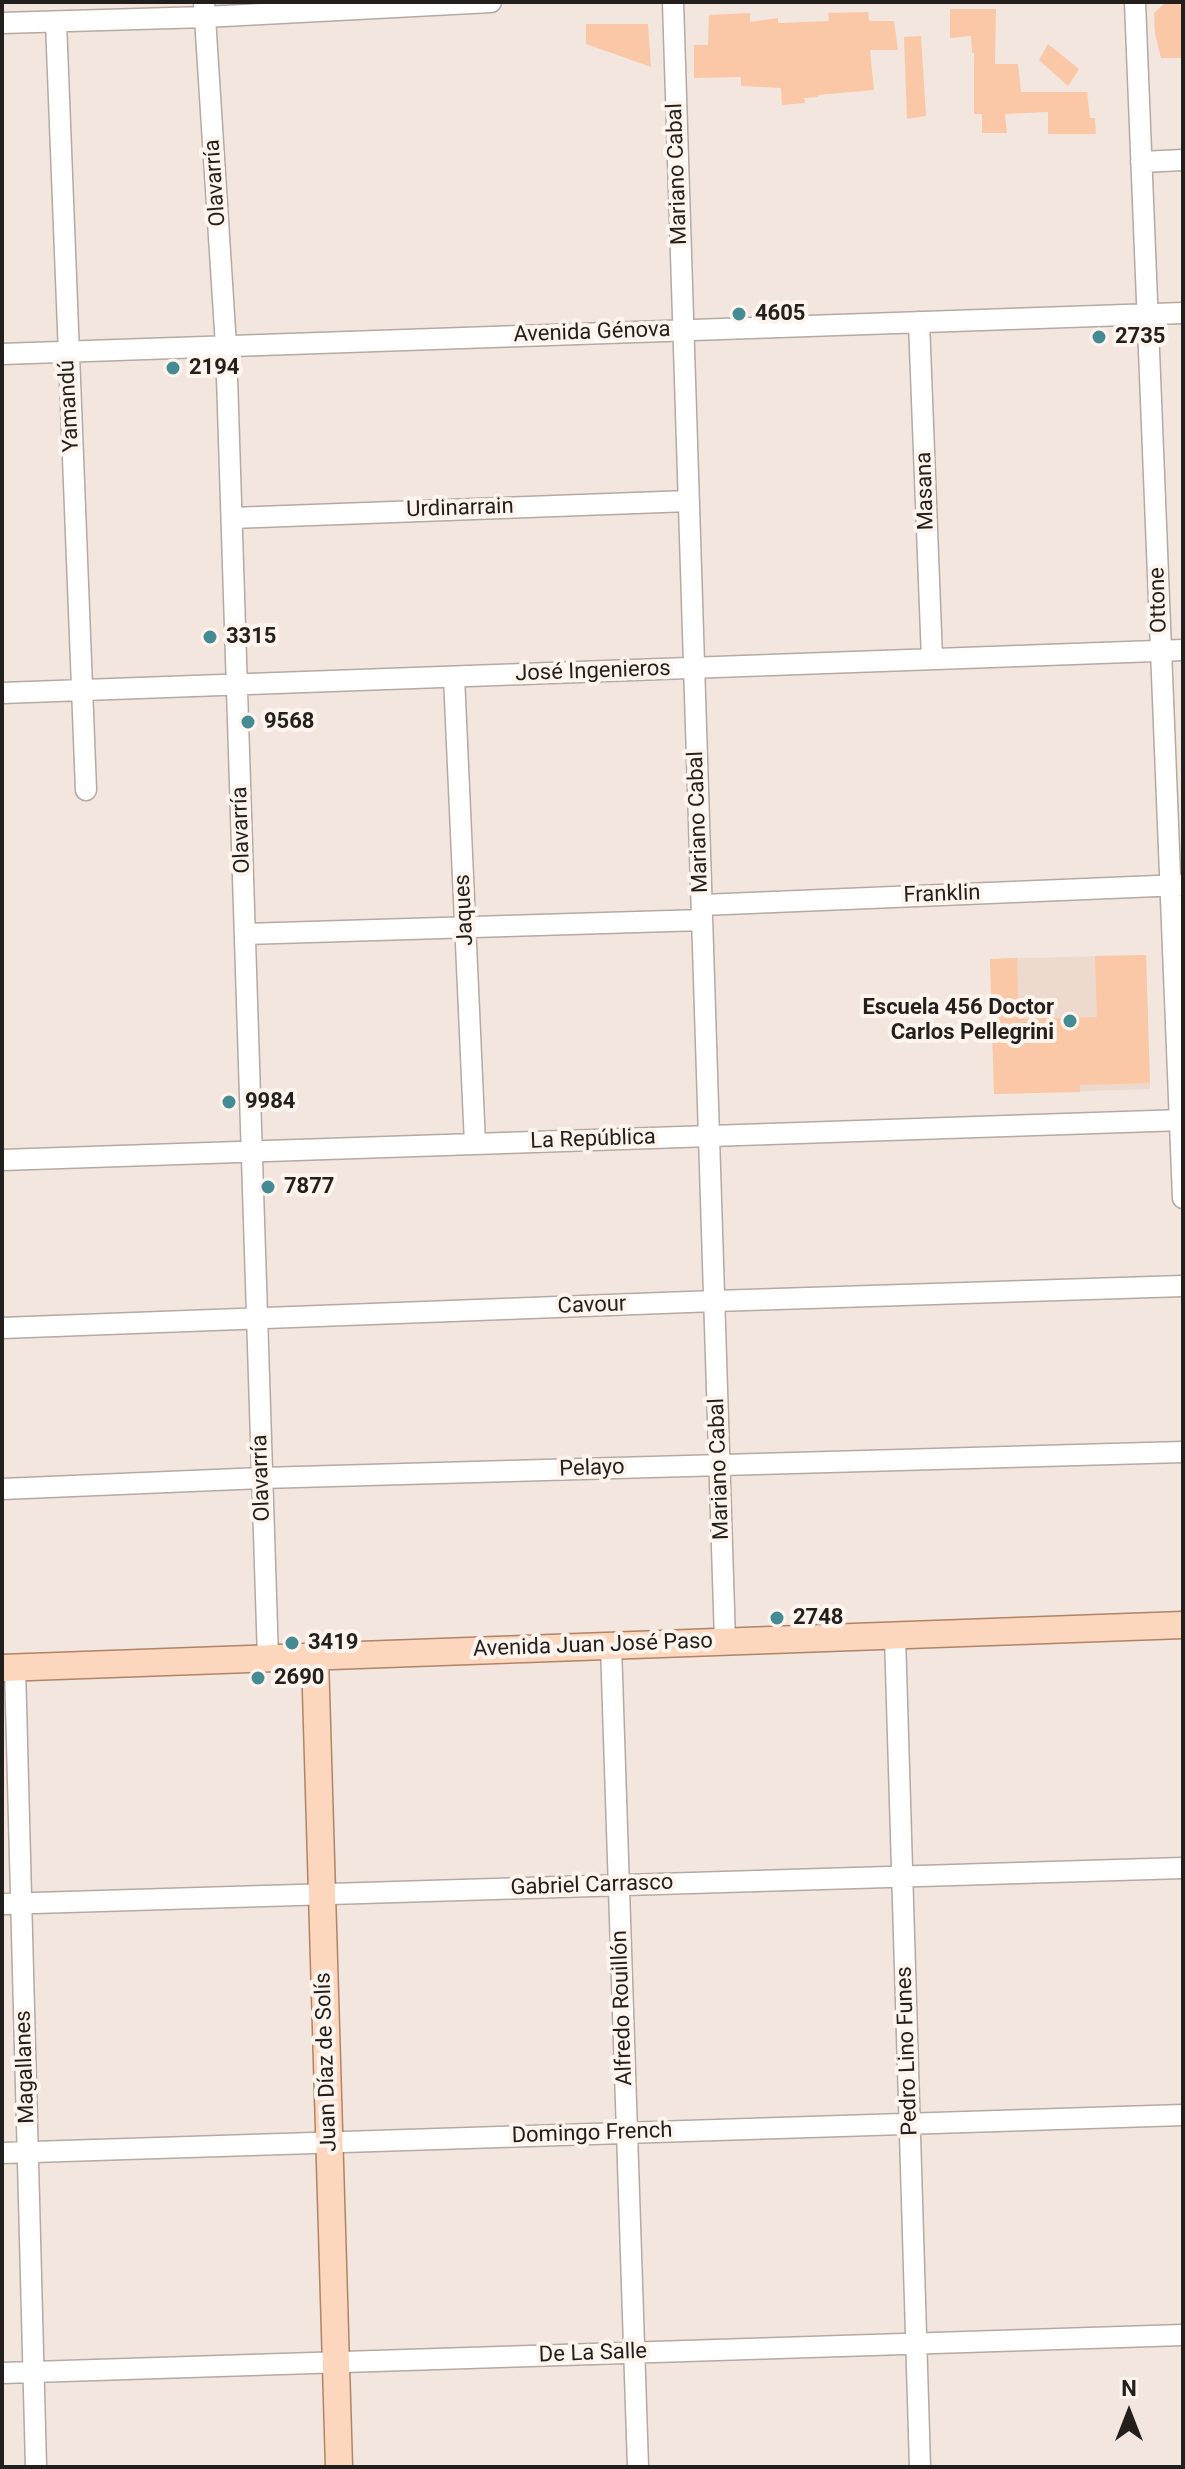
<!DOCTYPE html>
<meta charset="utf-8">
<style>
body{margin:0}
#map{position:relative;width:1185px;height:2469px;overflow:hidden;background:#f3e6de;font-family:Roboto,sans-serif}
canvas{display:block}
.frame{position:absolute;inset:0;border:4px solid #231f1c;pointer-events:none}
.north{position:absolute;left:1089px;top:2373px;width:80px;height:80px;-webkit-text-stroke:6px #fef4ee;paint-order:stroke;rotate:0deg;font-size:22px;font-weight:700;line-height:32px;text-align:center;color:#231f1c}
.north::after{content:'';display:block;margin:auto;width:28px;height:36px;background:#231f1c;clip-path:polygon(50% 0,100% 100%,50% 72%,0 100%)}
</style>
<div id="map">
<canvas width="1185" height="2469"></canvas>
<div class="frame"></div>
<div class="north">N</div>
</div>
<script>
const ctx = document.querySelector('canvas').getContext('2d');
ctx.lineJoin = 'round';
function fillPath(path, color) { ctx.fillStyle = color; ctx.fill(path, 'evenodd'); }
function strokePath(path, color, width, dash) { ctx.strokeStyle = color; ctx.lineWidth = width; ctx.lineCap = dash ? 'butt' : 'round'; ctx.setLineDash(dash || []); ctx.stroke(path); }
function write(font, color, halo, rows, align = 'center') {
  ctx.font = font + ' Roboto,sans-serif'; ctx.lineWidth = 8; ctx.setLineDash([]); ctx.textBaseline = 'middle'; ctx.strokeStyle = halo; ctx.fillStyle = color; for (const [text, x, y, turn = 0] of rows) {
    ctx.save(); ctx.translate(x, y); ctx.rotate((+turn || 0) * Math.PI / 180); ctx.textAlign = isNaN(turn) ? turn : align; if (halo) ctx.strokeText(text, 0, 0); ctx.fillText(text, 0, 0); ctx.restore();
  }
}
fillPath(new Path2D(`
 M1146,955L1150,1089L994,1094L990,959Z`), '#edd9cd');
fillPath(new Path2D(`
 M1183,2V58H1161L1155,34L1154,13L1165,3Z
 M950,9H996L995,64H1018L1021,92H1087L1090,118H1095L1096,134H1048V112L1005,114L1007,133H982V114H974V53H972L971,36L950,38Z
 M868,12L869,21H894L898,50H870L874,90L818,95V97L804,98L805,103L782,105L781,88L741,86V77L694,78V45H708L709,15L750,13V22L778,18V23L829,21L828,13Z
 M586,24H648L651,67L586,44Z
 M921,36L926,116L907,119L904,37Z
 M1048,44L1079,69L1068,86L1039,60Z
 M1146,955L1150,1083L1080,1085V1092L994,1094L990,959L1017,958L1019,1019L1097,1017L1095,956Z`), '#fbc8a7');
const minor = new Path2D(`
 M204,2L226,346L268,1658
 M673,2L725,1641
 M1135,2L1183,1198
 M56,22L86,790
 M2,23L205,17L491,2
 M1141,162L1183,160
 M919,322L932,659
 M2,354L1183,313
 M232,518L689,501
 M454,677L475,1144
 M2,693L1183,650
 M702,905L1181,885
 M245,934L702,920
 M2,1160L1183,1120
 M2,1328L715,1301L1183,1286
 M2,1489L262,1478L1183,1452
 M895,1636L920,2467
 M611,1646L638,2467
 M15,1667L36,2467
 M2,1904L1183,1868
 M2,2153L1183,2115
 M2,2373L1183,2335`);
const major = new Path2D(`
 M315,1657L339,2467
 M2,1668L1183,1625`);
strokePath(minor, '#b5a9a1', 23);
strokePath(major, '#af8468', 29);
strokePath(minor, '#fff', 20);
strokePath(major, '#fcd6bd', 26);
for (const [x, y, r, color] of [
 [739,314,8,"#448b93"],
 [1099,337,8,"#448b93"],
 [173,368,8,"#448b93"],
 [210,637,8,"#448b93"],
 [248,722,8,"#448b93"],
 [1070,1021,8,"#448b93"],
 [229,1102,8,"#448b93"],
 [268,1187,8,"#448b93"],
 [777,1618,8,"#448b93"],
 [292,1643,8,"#448b93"],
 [258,1678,8,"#448b93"]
]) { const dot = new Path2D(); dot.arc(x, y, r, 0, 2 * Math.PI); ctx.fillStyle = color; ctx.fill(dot); strokePath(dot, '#fef4ee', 3); }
write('22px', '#231f1c', '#fef4ee', [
 ["Mariano Cabal",678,174,-92],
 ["Olavarría",216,183,-94],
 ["Avenida Génova",592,333,-2],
 ["Yamandú",70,406,-93],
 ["Masana",926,491,-92],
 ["Urdinarrain",460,509,-2],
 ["Ottone",1159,600,-92],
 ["José Ingenieros",593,672,-2],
 ["Mariano Cabal",699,822,-92],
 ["Olavarría",242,830,-92],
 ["Franklin",942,895,-2],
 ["Jaques",465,910,-93],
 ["La República",593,1140,-2],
 ["Cavour",592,1306,-2],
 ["Pelayo",592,1469,-2],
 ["Mariano Cabal",720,1469,-92],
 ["Olavarría",262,1478,-92],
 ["Avenida Juan José Paso",593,1646,-2],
 ["Gabriel Carrasco",592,1886,-2],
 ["Alfredo Rouillón",623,2008,-92],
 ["Pedro Lino Funes",908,2051,-92],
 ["Juan Díaz de Solís",327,2062,-92],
 ["Magallanes",26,2067,-92],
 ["Domingo French",592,2134,-2],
 ["De La Salle",593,2354,-2]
]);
write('bold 22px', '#231f1c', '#fef4ee', [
 ["4605",755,314],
 ["2735",1115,337],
 ["2194",189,368],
 ["3315",226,637],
 ["9568",264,722],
 ["Escuela 456 Doctor",1054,1008,"right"],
 ["Carlos Pellegrini",1054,1033,"right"],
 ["9984",245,1102],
 ["7877",284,1187],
 ["2748",793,1618],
 ["3419",308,1643],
 ["2690",274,1678]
], 'left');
</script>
